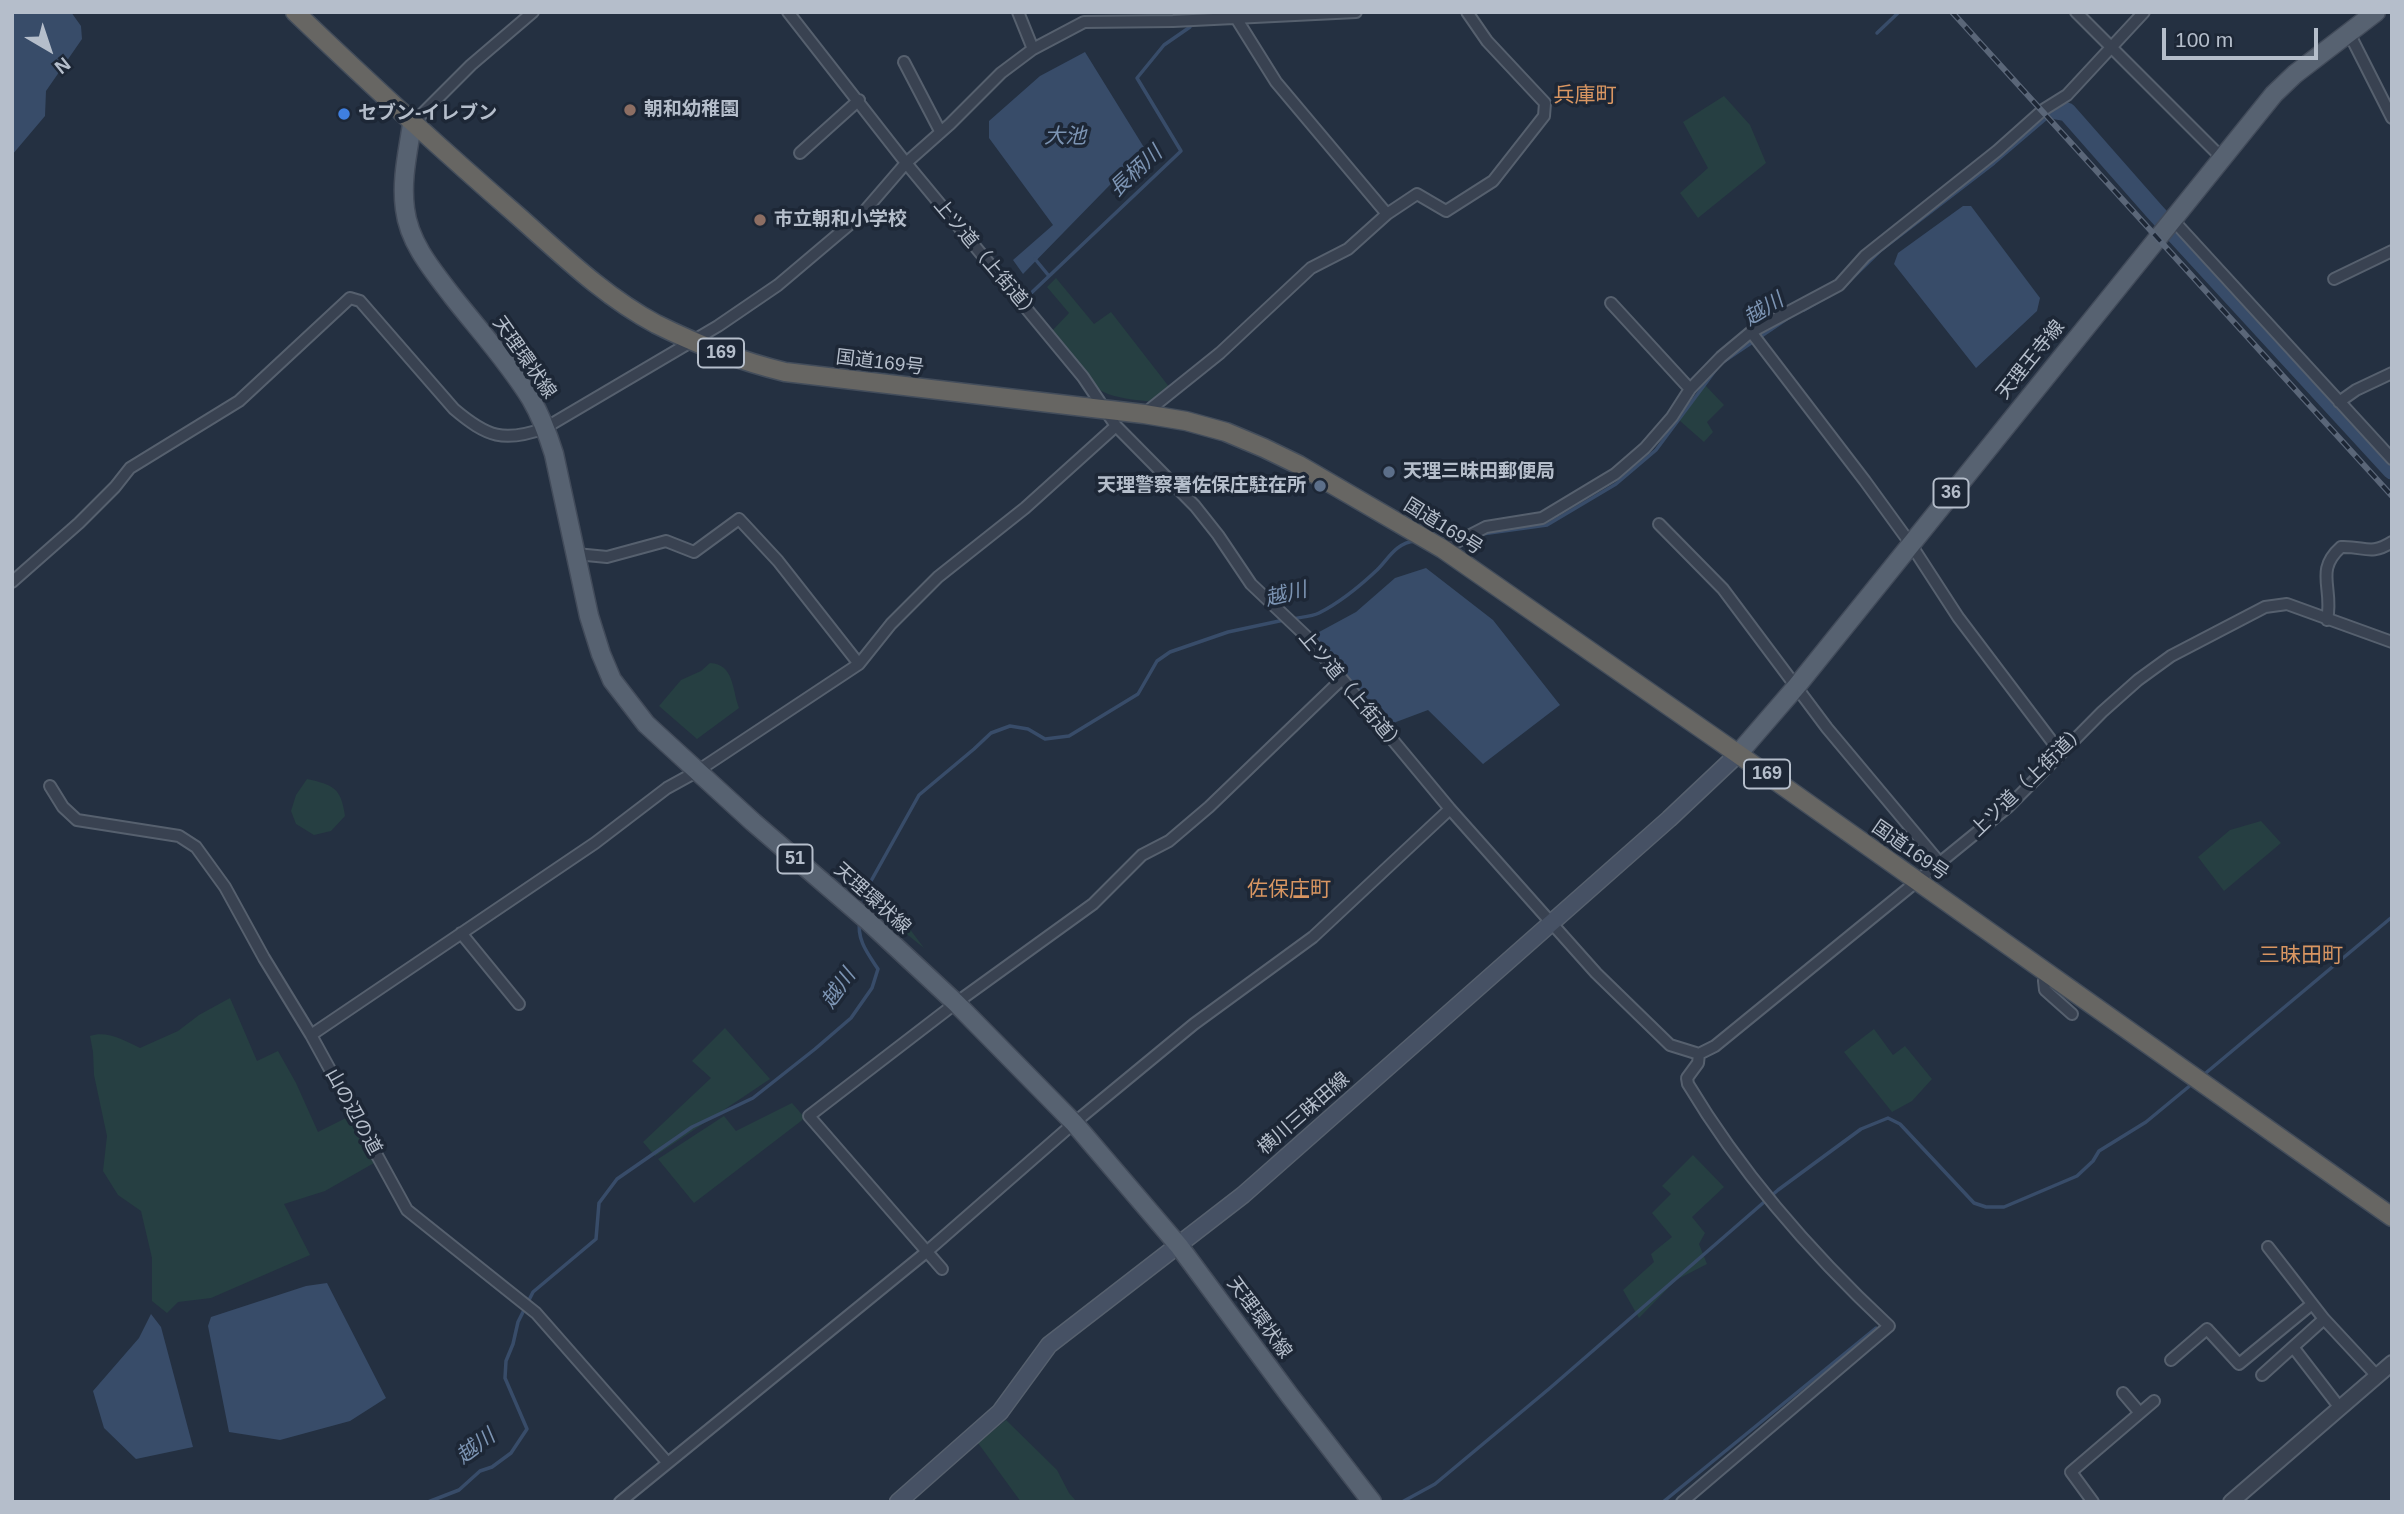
<!DOCTYPE html>
<meta charset="utf-8">
<style>
body{margin:0}
#map{position:relative;width:2404px;height:1514px;overflow:hidden;background:#243041;font-family:Arial,sans-serif}
canvas{display:block}
.frame{position:absolute;inset:0;border:14px solid #b5becb;pointer-events:none}
.north{position:absolute;left:14px;top:14px;width:70px;height:70px;-webkit-text-stroke:5px #1d2736;paint-order:stroke;rotate:141deg;font-size:19px;font-weight:700;line-height:28px;text-align:center;color:#b5becb}
.north::after{content:'';display:block;margin:auto;width:24px;height:32px;background:#b5becb;clip-path:polygon(50% 0,100% 100%,50% 72%,0 100%)}
.scale{position:absolute;left:2162px;top:28px;width:156px;height:32px;box-sizing:border-box;border:4px solid #b5becb;border-top:0;padding-left:9px;font-size:21px;line-height:24px;white-space:nowrap;color:#b5becb;-webkit-text-stroke:5px #1d2736;paint-order:stroke}
</style>
<div id="map">
<canvas width="2404" height="1514"></canvas>
<div class="frame"></div>
<div class="north">N</div>
<div class="scale">100 m</div>
</div>
<script>
const ctx = document.querySelector('canvas').getContext('2d');
ctx.lineJoin = 'round';
function fillPath(path, color) { ctx.fillStyle = color; ctx.fill(path, 'evenodd'); }
function strokePath(path, color, width, dash) { ctx.strokeStyle = color; ctx.lineWidth = width; ctx.lineCap = dash ? 'butt' : 'round'; ctx.setLineDash(dash || []); ctx.stroke(path); }
function write(font, color, halo, rows, align = 'center') {
  ctx.font = font + ' Arial,"Noto Sans JP",sans-serif'; ctx.lineWidth = 7; ctx.setLineDash([]); ctx.textBaseline = 'middle'; ctx.strokeStyle = halo; ctx.fillStyle = color; for (const [text, x, y, turn = 0] of rows) {
    ctx.save(); ctx.translate(x, y); ctx.rotate((+turn || 0) * Math.PI / 180); ctx.textAlign = isNaN(turn) ? turn : align; if (halo) ctx.strokeText(text, 0, 0); ctx.fillText(text, 0, 0); ctx.restore();
  }
}
fillPath(new Path2D(`
 M1724,96L1750,125L1766,163L1698,218L1680,193L1708,168L1683,122Z
 M1056,278L1094,324L1111,312L1170,388L1153,402C1138,400 1122,399 1108,394C1084,384 1067,352 1050,333L1069,313L1047,287Z
 M1705,385L1724,405L1707,422L1713,432L1704,442L1679,420Z
 M710,663C734,664 732,689 739,708L697,739L659,706L681,680L701,671Z
 M307,779C333,785 341,787 345,816L331,831L314,835L296,824L291,811L296,795Z
 M2261,821L2281,843L2224,891L2198,857L2230,830Z
 M890,904H891L924,948L879,912Z
 M230,998L257,1061L278,1051L296,1083L318,1132L348,1117L374,1163L325,1191L284,1204L310,1255L211,1298L178,1302L167,1313L152,1301V1258L141,1211L118,1195L103,1171L107,1136L94,1075L93,1052L90,1036C106,1030 126,1041 140,1048L178,1031L199,1015Z
 M725,1028L770,1079L655,1156L643,1142L711,1078L692,1061Z
 M1874,1029L1893,1055L1905,1046L1932,1079L1912,1101L1892,1112L1844,1052Z
 M792,1103L805,1118L694,1203L658,1159L724,1116L736,1131Z
 M1693,1155L1724,1187L1692,1217L1705,1233L1699,1244L1707,1264L1676,1280L1639,1318L1623,1290L1654,1262L1651,1254L1672,1237L1652,1213L1671,1194L1662,1186Z
 M1006,1420L1057,1470L1069,1493L1077,1502H1021L978,1443Z`), '#263f42');
fillPath(new Path2D(`
 M12,12H71L81,26L82,39L46,91L45,116L12,155Z
 M1085,52L1145,149L1023,274L1013,260L1053,225L989,138V121L1040,76Z
 M1963,206H1971L2040,298L2037,311L1976,368L1894,264L1898,253Z
 M1426,568L1493,620L1560,705L1483,764L1428,710L1396,722L1384,731L1308,638L1356,612L1395,578Z
 M327,1283L386,1398L350,1421L280,1440L229,1432L208,1326L211,1317L306,1286Z
 M151,1314L161,1327L193,1447L136,1459L104,1428L93,1391L139,1338Z`), '#384c69');
strokePath(new Path2D(`
 M1877,33L1899,12
 M1035,259L1049,276
 M1843,287L1881,250L1994,163L2056,110
 M1027,297L1181,151L1137,78L1164,45L1190,27
 M1804,310L1837,291
 M1482,534L1547,525L1616,484L1656,450L1720,364L1791,316
 M1440,539L1457,538
 M1292,619C1300,617 1311,617 1319,613C1339,603 1360,586 1377,570C1389,558 1396,543 1415,541
 M862,909L866,890L919,795L974,749L991,733L1010,726L1028,729L1045,739L1069,736L1138,694L1157,661L1170,652L1228,632L1284,620
 M2201,1077L2392,917
 M428,1502L459,1490L480,1471L492,1467L511,1453L527,1429L505,1378L506,1361L513,1344L518,1322L533,1292L596,1239L599,1203L617,1179L692,1127L753,1098L815,1049L851,1018L872,988L878,969C868,954 856,939 860,920
 M1402,1502L1435,1484L1550,1388L1778,1190L1861,1129L1888,1118L1900,1124L1974,1203L1986,1207H2004L2077,1176L2093,1161L2099,1151L2146,1122L2192,1084
 M1663,1502L1876,1328`), '#384c69', 3.5);
strokePath(new Path2D(`
 M2056,110L2067,112L2155,212L2392,470`), '#384c69', 19);
const minor = new Path2D(`
 M788,12L906,163L1083,377L1116,426L1195,506L1218,535L1251,584L1308,638L1450,809L1596,973L1670,1045L1699,1054L1698,1063L1687,1078L1688,1084C1742,1174 1813,1255 1889,1326L1682,1502
 M1018,12L1033,49
 M2076,12L2221,157
 M1236,18L1276,82L1387,214
 M2349,33L2392,118
 M904,62L940,131
 M412,124L471,65L533,12
 M800,153L859,100
 M2172,219L2392,459
 M2334,279L2392,251
 M1611,303L1690,389
 M1751,332L1865,481L1910,543L1958,617L2060,752
 M2339,402L2356,390L2392,373
 M1144,414L1220,353L1311,268L1348,249L1387,214L1417,194L1446,211L1493,181L1544,116L1545,103L1487,41L1467,12
 M1659,524L1723,589L1827,728L1940,863
 M1443,549L1486,527L1542,518L1615,474L1645,448L1672,417L1690,389L1721,357L1751,332L1839,285L1865,256L1997,151L2043,110L2067,95L2144,12
 M576,554L607,557L666,541L694,552L739,519L778,561L859,664
 M12,582L79,523L115,487L130,468L239,401L350,298L360,301L454,409C487,437 504,443 545,428L718,326L778,285L862,214L906,163L950,124L1001,73L1033,49L1084,22L1173,21L1356,12
 M2327,620C2334,588 2314,571 2341,547C2365,546 2370,556 2392,542
 M50,786L63,807L77,820L179,836L196,847L225,887L264,958L311,1035L407,1210L536,1313L667,1462
 M461,933L519,1004
 M2048,974L2044,981L2045,990L2072,1014
 M311,1035L595,843L667,788L696,772L859,664L891,624L938,577L1025,508L1116,426
 M1699,1054L1715,1046L2008,807L2102,712L2138,680L2171,656L2265,607L2287,604L2392,642
 M2268,1247L2324,1319L2377,1376
 M942,1269L809,1116L956,1003L1093,904L1142,855L1169,841L1209,807L1341,680
 M2293,1347L2340,1408
 M2171,1360L2207,1329L2239,1364L2312,1304
 M2262,1375L2324,1319
 M2123,1393L2140,1413
 M620,1502L924,1254L1074,1123L1194,1024L1313,937L1450,809
 M2093,1502L2071,1472L2154,1401`);
const tertiary = new Path2D(`
 M2231,1502L2392,1363`);
const secondary = new Path2D(`
 M898,1502L1000,1412L1049,1345L1243,1195L1669,819L1738,754`);
const primary = new Path2D(`
 M412,124C408,152 401,180 405,209C409,243 433,271 453,297C479,330 509,363 531,399C541,416 548,435 554,454L589,616L601,654L612,680L646,724L753,822L868,921L956,1003L1074,1123L1179,1246L1290,1396L1372,1502
 M1738,754L1796,687L2274,94L2295,74L2376,12`);
const trunk = new Path2D(`
 M295,12C368,82 442,150 518,216C562,255 605,297 656,324C698,345 740,361 785,372L1144,414L1186,421L1226,432L1264,448L1299,465L1443,549L1738,754L2392,1217`);
strokePath(minor, '#56606e', 14);
strokePath(tertiary, '#56606e', 18);
strokePath(secondary, '#56606e', 19);
strokePath(primary, '#424b5a', 21);
strokePath(trunk, '#434d5b', 21);
strokePath(minor, '#394251', 10);
strokePath(tertiary, '#394251', 14);
strokePath(secondary, '#465164', 16);
strokePath(primary, '#576271', 18);
strokePath(trunk, '#676663', 18);
const rail = new Path2D(`
 M1952,12L2392,496`);
strokePath(rail, '#5a6678', 6);
strokePath(rail, '#1d2736', 3.5, [10]);
for (const [x, y, r, color] of [
 [630,110,7,"#8d6e63"],
 [344,114,7,"#3f7fe0"],
 [760,220,7,"#8d6e63"],
 [1389,472,7,"#5c6f8a"],
 [1320,486,7,"#5c6f8a"]
]) { const dot = new Path2D(); dot.arc(x, y, r, 0, 2 * Math.PI); ctx.fillStyle = color; ctx.fill(dot); strokePath(dot, '#1d2736', 2.5); }
for (const [x, y, w] of [
 [721,353,46],
 [1951,493,35],
 [1767,774,46],
 [795,859,35]
]) { const box = new Path2D(); box.roundRect(x - w / 2, y - 14.5, w, 29, 5); ctx.fillStyle = '#1d2736'; ctx.fill(box); strokePath(box, '#b5becb', 2); }
write('bold 18px', '#b5becb', null, [
 ["169",721,353],
 ["36",1951,493],
 ["169",1767,774],
 ["51",795,859]
]);
write('bold 19px', '#b5becb', '#1d2736', [
 ["朝和幼稚園",644,110],
 ["セブン-イレブン",358,114],
 ["市立朝和小学校",774,220],
 ["天理三昧田郵便局",1403,472],
 ["天理警察署佐保庄駐在所",1306,486,"right"]
], 'left');
write('19px', '#b5becb', '#1d2736', [
 ["上ツ道（上街道）",986,260,50],
 ["天理環状線",524,358,55],
 ["天理王寺線",2031,360,-51],
 ["国道169号",880,363,7],
 ["国道169号",1443,527,32],
 ["上ツ道（上街道）",1351,692,50],
 ["上ツ道（上街道）",2029,781,-44],
 ["国道169号",1910,851,35],
 ["天理環状線",872,899,42],
 ["山の辺の道",353,1112,61],
 ["横川三昧田線",1304,1114,-41],
 ["天理環状線",1259,1318,54]
]);
write('21px', '#d99662', '#1d2736', [
 ["兵庫町",1585,96],
 ["佐保庄町",1289,890],
 ["三昧田町",2301,956]
]);
write('italic 21px', '#7c94b3', '#1d2736', [
 ["大池",1065,137],
 ["長柄川",1136,172,-43],
 ["越川",1764,310,-32],
 ["越川",1286,595,-14],
 ["越川",839,989,-55],
 ["越川",476,1447,-37]
]);
</script>
